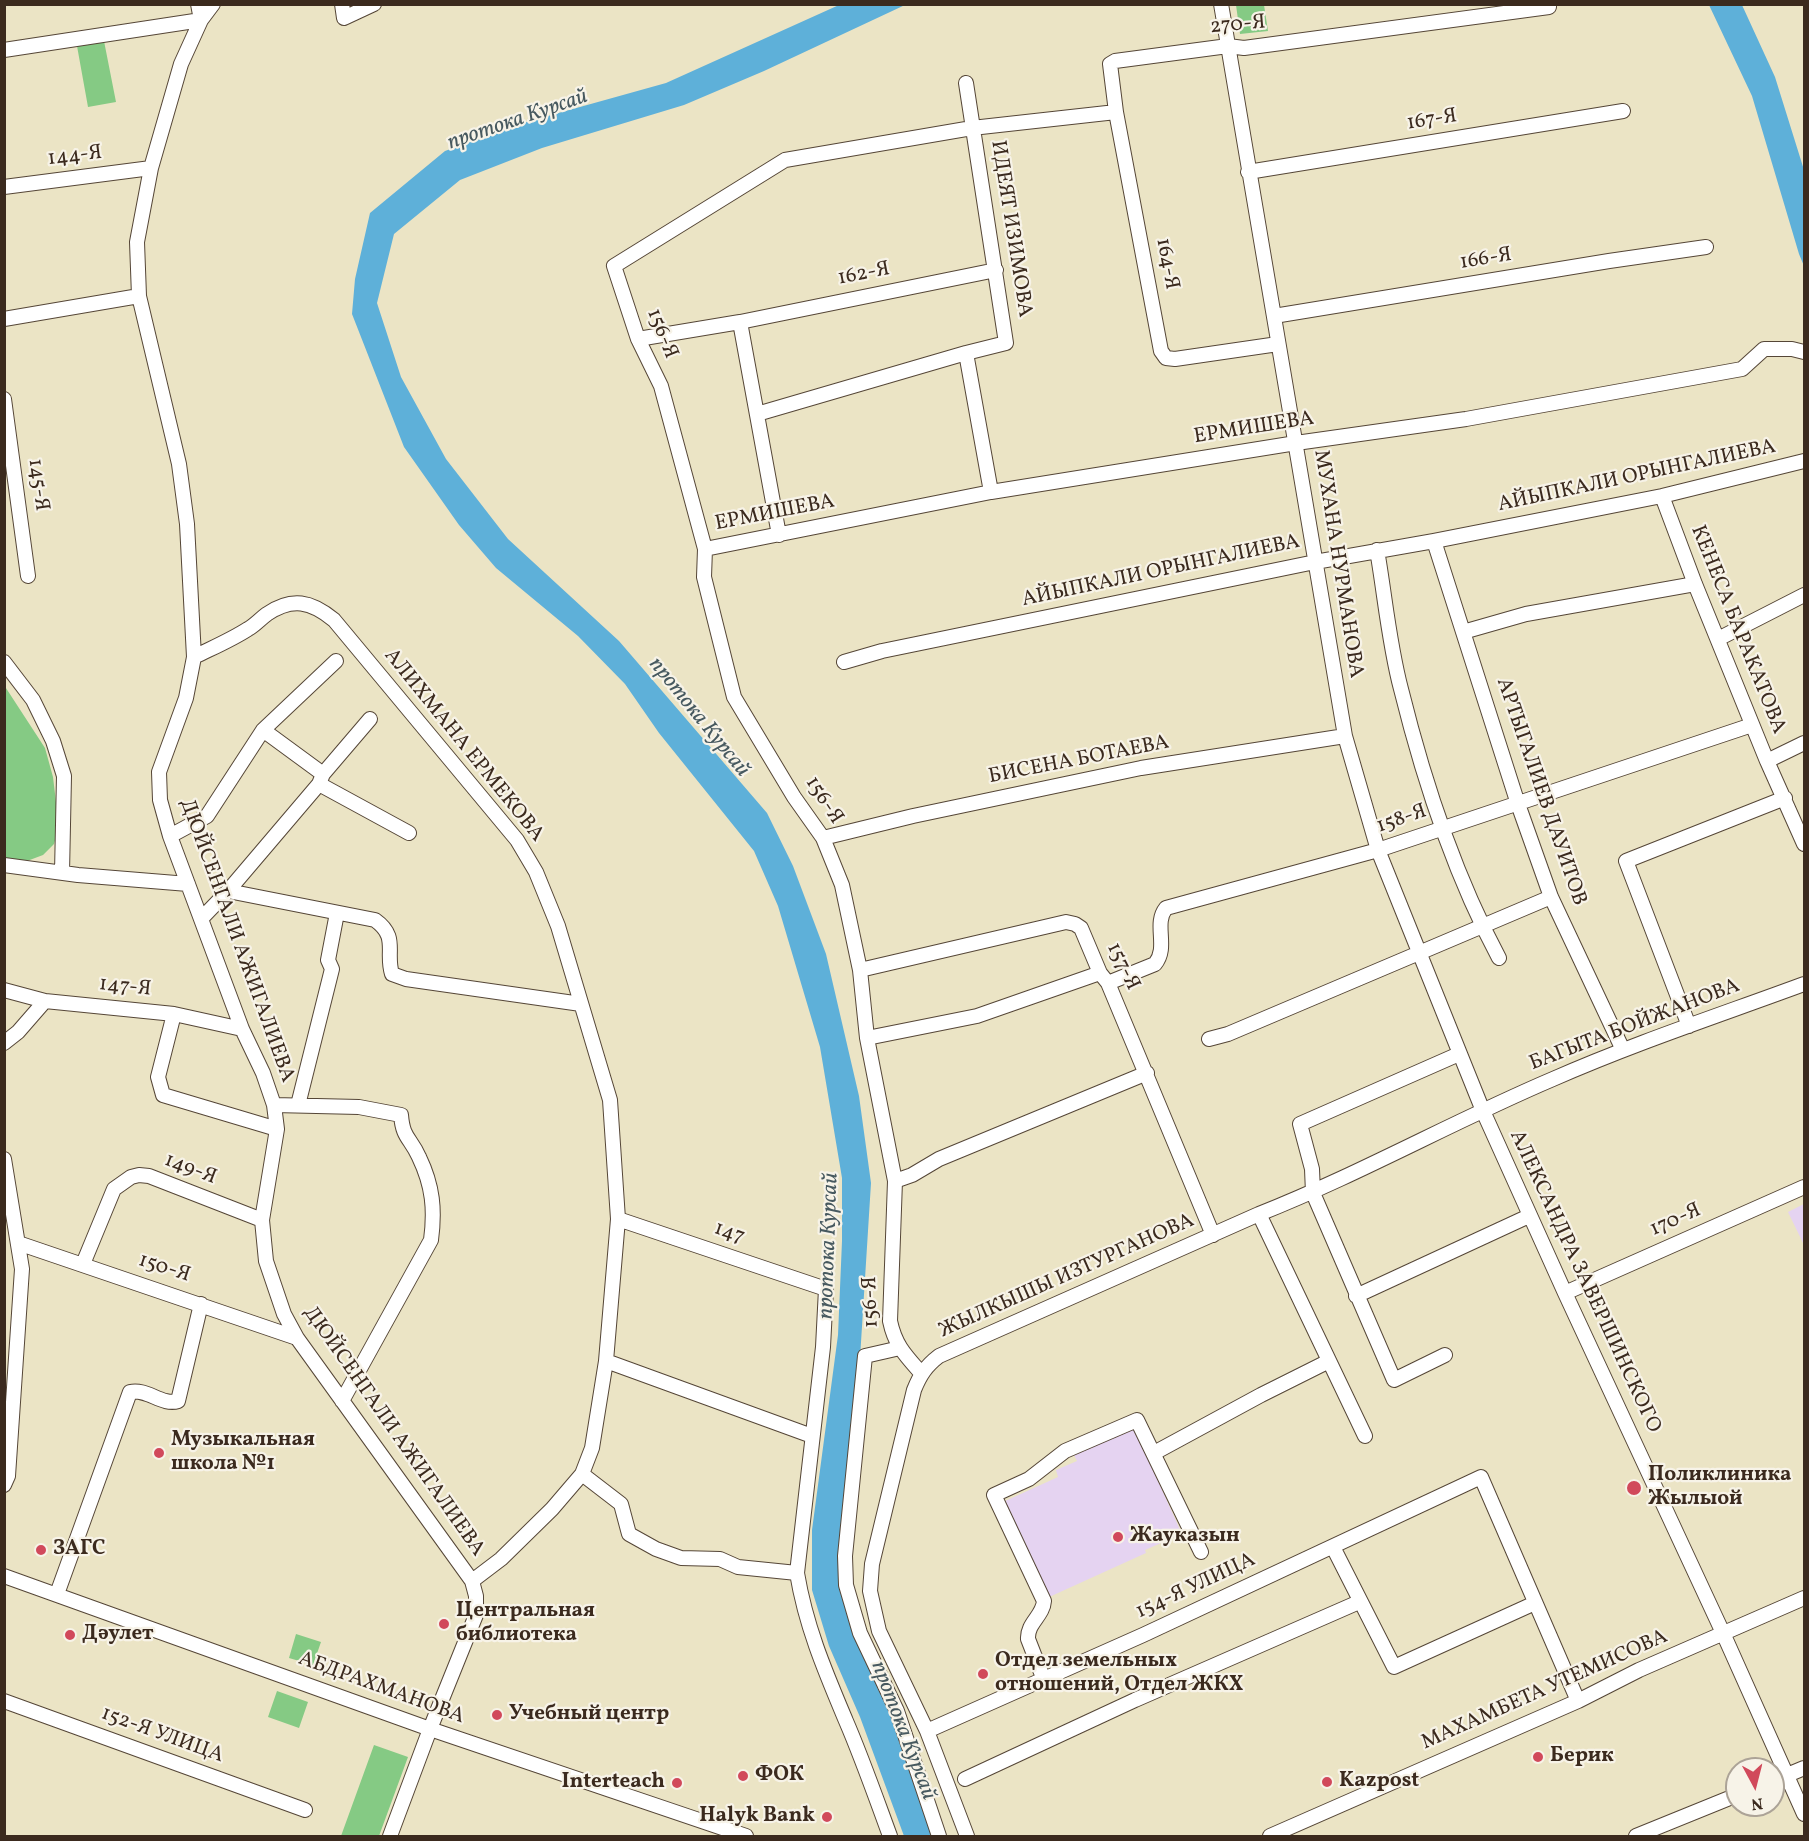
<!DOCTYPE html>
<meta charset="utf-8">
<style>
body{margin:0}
#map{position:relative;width:1809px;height:1841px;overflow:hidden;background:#ebe4c5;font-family:Vollkorn,serif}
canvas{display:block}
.frame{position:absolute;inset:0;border:6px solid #3b2a1e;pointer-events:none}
.north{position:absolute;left:1725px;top:1757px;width:60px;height:60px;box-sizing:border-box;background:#f7f3e8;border:2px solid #aca397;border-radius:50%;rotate:173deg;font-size:16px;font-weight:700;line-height:24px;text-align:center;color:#3b2a1e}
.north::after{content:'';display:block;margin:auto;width:21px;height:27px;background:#d1495b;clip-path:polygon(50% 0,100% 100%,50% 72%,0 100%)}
</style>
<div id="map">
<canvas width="1809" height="1841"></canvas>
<div class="frame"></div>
<div class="north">N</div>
</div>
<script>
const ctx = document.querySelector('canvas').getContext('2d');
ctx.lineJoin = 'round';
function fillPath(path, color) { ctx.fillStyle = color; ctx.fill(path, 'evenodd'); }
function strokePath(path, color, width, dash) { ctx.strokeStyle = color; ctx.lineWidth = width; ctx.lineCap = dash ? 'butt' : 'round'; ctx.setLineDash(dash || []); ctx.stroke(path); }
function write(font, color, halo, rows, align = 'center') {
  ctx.font = font + ' Vollkorn,serif'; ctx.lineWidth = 4.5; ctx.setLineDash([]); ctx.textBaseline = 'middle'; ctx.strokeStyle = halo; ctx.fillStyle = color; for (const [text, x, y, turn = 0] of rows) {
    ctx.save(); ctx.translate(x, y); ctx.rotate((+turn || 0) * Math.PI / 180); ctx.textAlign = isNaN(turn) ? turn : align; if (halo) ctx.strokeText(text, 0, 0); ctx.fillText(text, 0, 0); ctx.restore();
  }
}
fillPath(new Path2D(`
 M1804,1204V1245L1788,1212Z
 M1134,1428L1182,1534L1145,1550L1146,1553L1047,1598L1003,1502L1058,1477L1056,1470L1077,1461L1074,1455Z`), '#e5d3f1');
fillPath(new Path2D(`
 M1236,5H1264L1268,31L1240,34Z
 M104,41L116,102L88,107L77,46Z
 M4,685L45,748L53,777L59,827L54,844L43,855L27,861L5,860Z
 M296,1634L321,1642L313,1665L289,1658Z
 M277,1691L308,1702L299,1728L268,1717Z
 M374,1745L408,1757L379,1836H341Z`), '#85ca84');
fillPath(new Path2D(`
 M839,5H905L764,71L684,105L542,148L460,180L394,234L377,303L401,377L446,459L508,539L619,641L767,813L793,866L826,954L859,1096L871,1183L859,1374L840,1566L894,1712L936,1836H904L860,1717L829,1646L812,1590V1530L838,1335L842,1241V1178L820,1047L778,906L754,851L659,733L625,684L578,636L496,568L459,525L404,447L352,314L355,279L370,213L445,151L519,124L666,83Z
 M1709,5H1742L1775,77L1804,170V266L1799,254L1752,96Z`), '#5eb0d9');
const minor = new Path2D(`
 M213,4L201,20L181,64L151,168L137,242L139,296L179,464L187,524L194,657L186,698L159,772L160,800L170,836L242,1029L263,1073L274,1105L277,1129L262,1220L266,1261L284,1314L297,1338L472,1581L476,1596V1615L430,1729L390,1836
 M342,4L344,18L374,4
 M1221,4L1345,736L1378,850L1483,1111L1565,1293L1723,1633L1804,1814
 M4,50L201,20L198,4
 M966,83L1006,343L966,353L991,492
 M1248,172L1623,111
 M4,187L151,168
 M1274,316L1609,261L1706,247
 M4,319L139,296
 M740,322L779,535
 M638,339L740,322L996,270
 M1278,344L1175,359L1166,358L1161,351L1116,112L1110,64L1115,61L1228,46L1244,48L1549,7
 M4,399L28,576
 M757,414L966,353
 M1662,496L1695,584L1767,761L1804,844
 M1434,541L1518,804L1551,897L1623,1050
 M705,549L991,492L1296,443L1466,419L1742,369L1764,349H1792L1804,352
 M1377,550C1385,596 1389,644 1401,689C1424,782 1454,874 1499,958
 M1463,632L1526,614L1695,584
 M1718,639L1804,595
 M194,657C212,648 231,640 248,629C255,625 260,619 267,614C292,597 311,601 334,620L517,840L536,872L558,926L610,1100L618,1219L606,1361L592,1448L582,1474L552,1509L501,1559L472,1581
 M4,662L33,700L53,741L64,776L62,873
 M844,662L882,651L1315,562L1434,541L1662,496L1804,461
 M263,730L323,774
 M1767,761L1804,743
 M319,784L409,833
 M170,836L207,816L263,730L336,661
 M823,838L913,816L1141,768L1345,736
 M4,865L78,875L188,884
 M228,891L375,920C399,937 385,952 392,974L406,979L581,1004
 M201,919L228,891L319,784L323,774L370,719
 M860,970L1066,922L1075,924L1081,928L1100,973L1108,983L1213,1235
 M1108,983L1155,964C1169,947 1153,924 1166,908L1378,850L1752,725
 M4,990L45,1001L174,1014L242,1029
 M174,1014L158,1077L163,1095L277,1129
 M1689,1026L1626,861L1785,798
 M867,1038L977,1016L1100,973
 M1209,1039L1228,1034L1551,897
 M4,1043L18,1032L45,1001
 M274,1105L359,1107L401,1115C403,1139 410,1137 419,1157C433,1186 435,1210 431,1240L342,1401
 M298,1105L332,969L328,960L337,913
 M4,1159L22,1269L8,1476L4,1485
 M895,1181L912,1175L939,1159L1147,1073
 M1259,1214L1365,1436
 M618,1219L826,1289L823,1347L797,1573C806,1627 825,1671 846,1721C862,1758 876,1798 890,1836
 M18,1243L297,1338
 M83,1264L114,1189L131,1177L139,1175L149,1176L262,1220
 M1565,1293L1804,1187
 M1356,1296L1529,1216
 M900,1348L865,1356L845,1556L846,1585L860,1633L897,1711L939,1836
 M1445,1355L1394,1380L1313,1193L1312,1169L1300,1124L1459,1054
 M606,1361L812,1436
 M921,1373C905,1355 895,1345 890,1321L895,1181L867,1038L860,970L842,885L823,838L794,797L734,697L704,577L705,549L661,386L638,339L614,266L785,160L972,128L1116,112
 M1154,1453L1261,1395L1329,1361
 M582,1474L621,1504L629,1534L656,1549L681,1558L720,1559L738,1567L797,1573
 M1333,1547L1394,1667L1535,1603
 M4,1576L430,1729L746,1836
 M57,1594L130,1392C147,1388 162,1406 178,1401L201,1304
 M1044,1680L1028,1639C1027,1623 1043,1616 1044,1601L994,1495L1029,1479L1065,1451L1137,1420L1201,1552
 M4,1701L305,1810
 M927,1731L1143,1635L1481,1477L1578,1701
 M965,1779L1135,1700L1359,1602
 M1773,1781L1804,1768
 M967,1836L927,1731L879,1631L870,1591L872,1564L914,1390C920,1375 926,1366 939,1356L1259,1214C1360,1174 1454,1121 1553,1079C1635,1043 1720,1015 1804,984
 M1270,1836L1578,1701L1639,1670L1804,1598
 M1636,1836L1737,1795`);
strokePath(minor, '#554637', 16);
strokePath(minor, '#fff', 14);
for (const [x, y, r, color] of [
 [159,1453,6,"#d1495b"],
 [1634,1488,8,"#d1495b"],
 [1118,1537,6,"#d1495b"],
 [41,1550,6,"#d1495b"],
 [444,1624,6,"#d1495b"],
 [70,1635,6,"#d1495b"],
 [983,1674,6,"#d1495b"],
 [497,1715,6,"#d1495b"],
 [1538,1757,6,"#d1495b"],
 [743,1776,6,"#d1495b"],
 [1327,1782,6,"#d1495b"],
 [677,1783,6,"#d1495b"],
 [827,1817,6,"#d1495b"]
]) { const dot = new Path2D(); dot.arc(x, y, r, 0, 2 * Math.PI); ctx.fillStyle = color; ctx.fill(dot); strokePath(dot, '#f7f3e8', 2); }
write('21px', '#3b2a1e', '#f7f3e8', [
 ["270-Я",1238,26,-5],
 ["167-Я",1432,121,-9],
 ["144-Я",75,157,-7],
 ["ИДЕЯТ ИЗИМОВА",1010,229,81],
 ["166-Я",1486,260,-9],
 ["164-Я",1166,264,79],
 ["162-Я",864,275,-11],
 ["156-Я",661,334,68],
 ["ЕРМИШЕВА",1254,429,-9],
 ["АЙЫПКАЛИ ОРЫНГАЛИЕВА",1637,477,-12],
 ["145-Я",37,485,82],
 ["ЕРМИШЕВА",775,514,-11],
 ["МУХАНА НУРМАНОВА",1337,564,81],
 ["АЙЫПКАЛИ ОРЫНГАЛИЕВА",1161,572,-12],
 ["КЕНЕСА БАРАКАТОВА",1737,630,68],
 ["АЛИХМАНА ЕРМЕКОВА",463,746,51],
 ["БИСЕНА БОТАЕВА",1079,761,-11],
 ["АРТЫГАЛИЕВ ДАУИТОВ",1540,792,71],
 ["156-Я",823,801,57],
 ["158-Я",1402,820,-19],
 ["ДЮЙСЕНГАЛИ АЖИГАЛИЕВА",236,941,70],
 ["157-Я",1122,967,64],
 ["147-Я",125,988,6],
 ["БАГЫТА БОЙЖАНОВА",1635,1026,-21],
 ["149-Я",190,1170,21],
 ["170-Я",1676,1221,-24],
 ["147",729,1234,19],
 ["150-Я",164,1269,18],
 ["ЖЫЛКЫШЫ ИЗТУРГАНОВА",1067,1277,-24],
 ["АЛЕКСАНДРА ЗАВЕРШИНСКОГО",1584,1282,65],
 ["156-Я",872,1302,-92],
 ["ДЮЙСЕНГАЛИ АЖИГАЛИЕВА",393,1432,55],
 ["154-Я УЛИЦА",1196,1587,-25],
 ["АБДРАХМАНОВА",381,1689,20],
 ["МАХАМБЕТА УТЕМИСОВА",1545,1691,-24],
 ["152-Я УЛИЦА",162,1736,20]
]);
write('bold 21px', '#3b2a1e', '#f7f3e8', [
 ["Музыкальная",171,1441],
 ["школа №1",171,1465],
 ["Поликлиника",1648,1476],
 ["Жылыой",1648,1500],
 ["Жауказын",1130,1537],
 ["ЗАГС",53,1550],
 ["Центральная",456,1612],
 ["библиотека",456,1636],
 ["Дәулет",82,1635],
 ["Отдел земельных",995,1662],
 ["отношений, Отдел ЖКХ",995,1686],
 ["Учебный центр",509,1715],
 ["Берик",1550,1757],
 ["ФОК",755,1776],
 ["Kazpost",1339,1782],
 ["Interteach",665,1783,"right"],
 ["Halyk Bank",815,1817,"right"]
], 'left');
write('italic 22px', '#47595f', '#f7f3e8', [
 ["протока Курсай",518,121,-19],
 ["протока Курсай",698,718,51],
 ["протока Курсай",830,1246,-88],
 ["протока Курсай",902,1731,69]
]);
</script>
